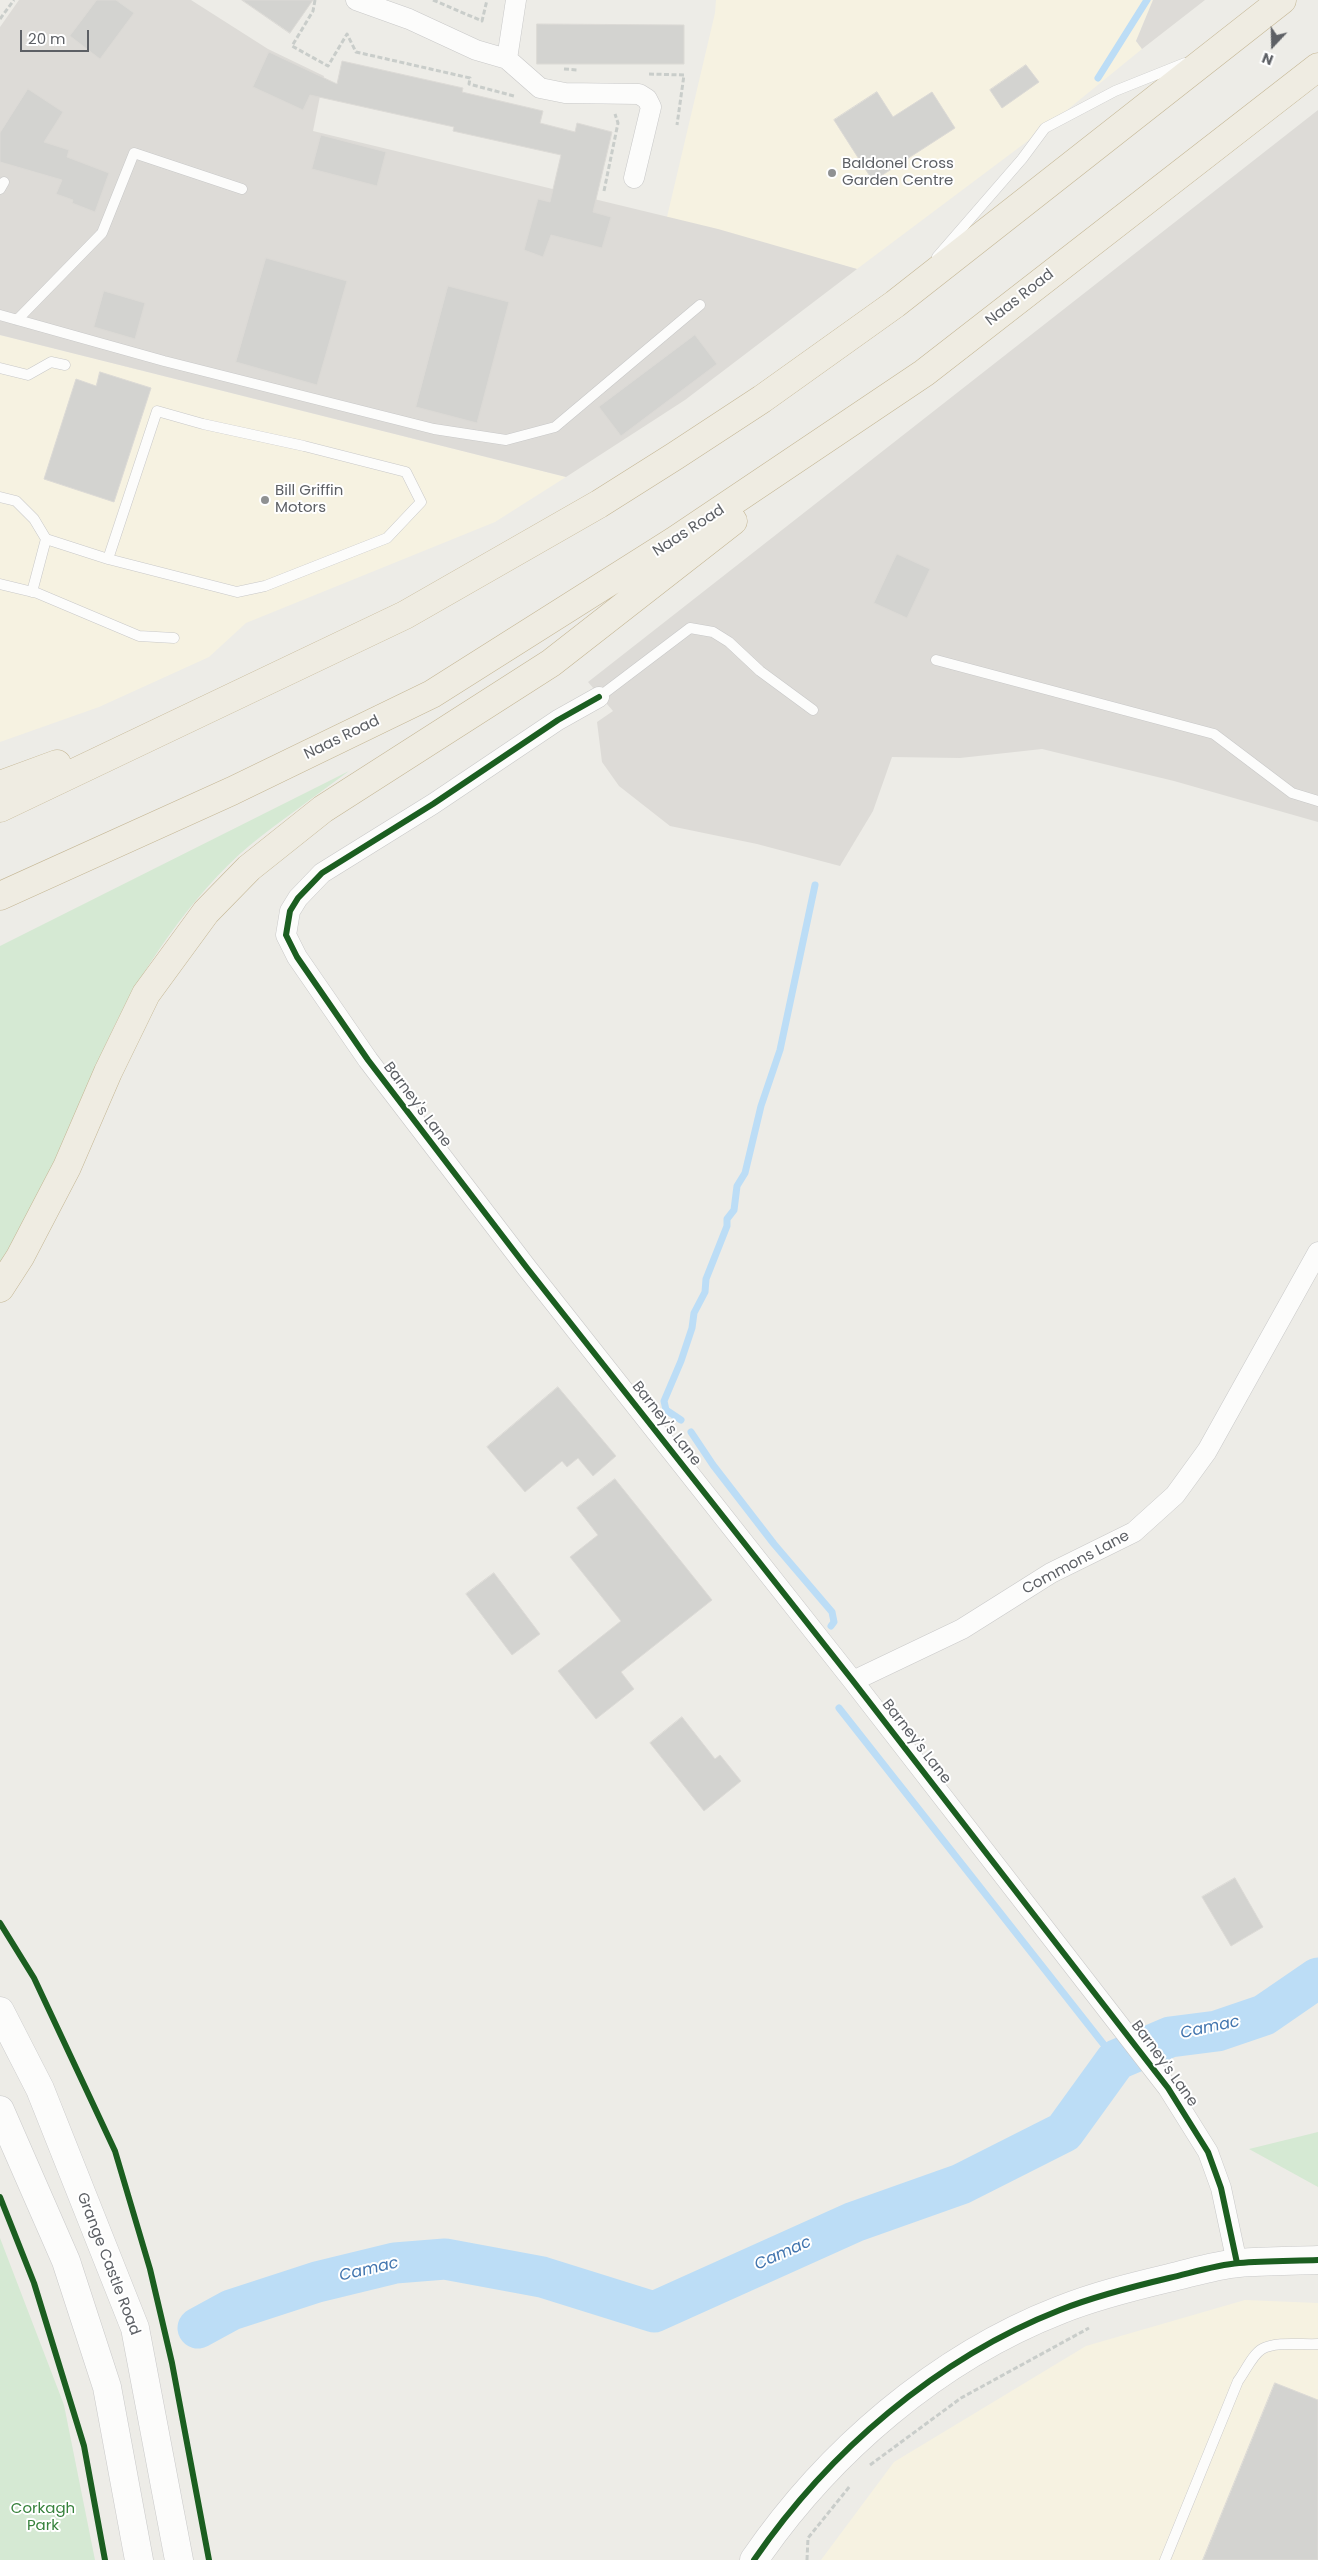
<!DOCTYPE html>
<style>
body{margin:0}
#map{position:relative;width:1318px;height:2560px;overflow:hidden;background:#edece7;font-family:Poppins,sans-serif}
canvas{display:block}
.north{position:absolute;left:1248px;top:20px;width:50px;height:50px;-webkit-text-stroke:4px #fff;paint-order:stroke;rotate:201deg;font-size:14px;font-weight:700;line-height:20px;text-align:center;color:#5d6065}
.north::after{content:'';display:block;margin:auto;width:18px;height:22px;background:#5d6065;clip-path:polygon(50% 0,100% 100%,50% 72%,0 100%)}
.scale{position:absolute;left:20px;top:30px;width:69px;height:22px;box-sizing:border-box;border:2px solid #5d6065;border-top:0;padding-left:6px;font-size:15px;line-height:18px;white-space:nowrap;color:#5d6065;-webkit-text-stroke:4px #fff;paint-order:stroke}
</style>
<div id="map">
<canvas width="1318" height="2560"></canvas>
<div class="north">N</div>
<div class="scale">20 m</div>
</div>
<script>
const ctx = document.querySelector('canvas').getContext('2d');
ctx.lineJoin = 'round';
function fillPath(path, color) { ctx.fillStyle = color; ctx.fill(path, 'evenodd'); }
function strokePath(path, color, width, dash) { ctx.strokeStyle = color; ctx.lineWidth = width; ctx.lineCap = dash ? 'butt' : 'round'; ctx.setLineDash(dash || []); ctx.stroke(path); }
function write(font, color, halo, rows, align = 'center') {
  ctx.font = font + ' Poppins,sans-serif'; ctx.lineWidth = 4; ctx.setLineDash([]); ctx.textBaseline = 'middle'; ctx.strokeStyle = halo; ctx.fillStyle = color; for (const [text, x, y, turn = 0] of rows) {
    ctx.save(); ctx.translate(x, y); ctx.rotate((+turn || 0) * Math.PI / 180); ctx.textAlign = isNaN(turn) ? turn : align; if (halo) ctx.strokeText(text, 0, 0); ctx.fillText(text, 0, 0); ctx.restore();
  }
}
fillPath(new Path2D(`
 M716,0H1153L1136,41L1142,49L1045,128L857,269L667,217L715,13Z
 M0,335L566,477L495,522L246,623L209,657L99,707L0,742Z
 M1245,2300L1318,2303V2560H821L894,2462L1086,2346Z`), '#f6f2e1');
fillPath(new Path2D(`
 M19,0H191L268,49L324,76L313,131L718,229L857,269L685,400L566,477L0,335V27Z
 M1153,0H1205L1142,49L1136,41Z
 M1318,110V822L1174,781L1042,749L960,758L892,757L873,811L840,866L757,844L670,826L619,786L602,762L597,722L613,711L588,682Z`), '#dddbd7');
fillPath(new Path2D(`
 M349,771C316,796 281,820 249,846C194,892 136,976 107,1042C75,1115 48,1199 0,1263V946Z
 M1318,2132V2187L1249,2149Z
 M0,2238L64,2405L95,2560H0Z`), '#d5e9d3');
strokePath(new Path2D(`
 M1098,78L1147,0
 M681,1420L666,1410L664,1401L681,1361L692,1328L694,1313L705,1292L706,1279L727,1226V1219L734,1210L737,1186L745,1173L761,1106L780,1050L815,885
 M691,1432L713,1465L774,1544L832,1612L834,1622L831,1626
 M839,1708L1116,2060`), '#bcddf6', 7);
strokePath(new Path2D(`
 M198,2328L231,2310L317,2282L395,2263L445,2259L542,2277L654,2312L854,2222L961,2184L1064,2132L1116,2060L1170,2037L1217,2031L1264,2015L1318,1978`), '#bcddf6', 41);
const building = new Path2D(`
 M97,0H116L134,13L100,59L70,36Z
 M242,0H313L290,33Z
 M537,24L684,25V64H537Z
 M269,52L337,84L342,61L463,88L462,92L543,111L540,123L575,132L577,123L612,132L593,212L611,217L602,248L551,235L543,257L524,250L538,199L550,202L561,155L453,131L454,127L310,95L303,110L253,87Z
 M1026,65L1039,82L1002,108L990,90Z
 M28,89L63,112L44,142L69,150L67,157L109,173L95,212L72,203L73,200L56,194L62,180L0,162V133Z
 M877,92L893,117L932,92L955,128L873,181L834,120Z
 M321,135L386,152L377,186L312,169Z
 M266,258L347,281L317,385L236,362Z
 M448,286L509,302L477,423L416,407Z
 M104,291L145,303L135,339L94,327Z
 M695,335L717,364L621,436L599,407Z
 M100,372L151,388L114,502L44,479L76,379L96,386Z
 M897,554L930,569L907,618L874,603Z
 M558,1387L616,1456L593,1476L578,1458L567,1467L562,1461L525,1492L487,1447Z
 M615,1479L712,1600L621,1672L634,1689L596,1719L558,1671L621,1621L570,1557L598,1535L577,1508Z
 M494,1573L540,1634L512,1655L466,1594Z
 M682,1717L715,1759L720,1755L741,1781L704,1811L650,1743Z
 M1235,1878L1263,1927L1231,1946L1202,1897Z
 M1275,2383L1318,2400V2560H1203Z`);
fillPath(building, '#d3d3d0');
strokePath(building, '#dcdad6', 1);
const lane = new Path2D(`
 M0,189L4,182
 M937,257L1022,159L1045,128L1115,91L1185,63
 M0,315L164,361L434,429L506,440L555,427L700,305
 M17,320L102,233L134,153L242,189
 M0,368L28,375L51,362L65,365
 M157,411L203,424L304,446L406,472L421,502L387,538L265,586L237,592L108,559Z
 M0,497L16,501L34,519L46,539L108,559
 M0,584L37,593L139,636L174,638
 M32,592L46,539
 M936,660L1214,734L1292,793L1318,801
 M599,697L690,628L713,632L729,642L760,671L813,710
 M1165,2560L1238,2381C1245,2372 1252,2355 1262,2349C1276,2341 1302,2345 1318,2344`);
const street = new Path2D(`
 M356,0L409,19L476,50L507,59L540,88L565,93L639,94L647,99L651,107L634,178
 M507,59L516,0
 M599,697L558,720L433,804L322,873L298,898L290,911L286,935L297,957L368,1060L527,1268L853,1681L1168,2088L1208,2152L1221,2188L1237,2263
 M853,1681L962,1629L1051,1573L1134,1532L1175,1495L1207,1451L1318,1252`);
const secondary = new Path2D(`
 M0,2011L40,2089L135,2328L179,2560
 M0,2110L66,2261L107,2387L139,2560
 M754,2560C828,2452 937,2358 1060,2310C1095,2296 1131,2287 1169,2278C1191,2273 1215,2265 1239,2263C1265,2261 1292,2261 1318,2260`);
const highway = new Path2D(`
 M0,785L57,764
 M0,808L405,615L599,504L675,456L762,399L895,304L1282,0
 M0,896L232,791L432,694L674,541L924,373L1318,67
 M0,1288L20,1257L67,1167L108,1072L146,994L206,912L249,868L323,809L551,663L733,521`);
strokePath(lane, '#c8c8c8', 11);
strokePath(street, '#c8c8c8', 21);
strokePath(secondary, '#c9c9c9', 29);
strokePath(highway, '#c4b694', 29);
strokePath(new Path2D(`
 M315,0L313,11L292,46L328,66L347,34L356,52L470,78L469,84L514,96
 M433,0L482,21L487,0
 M0,19L14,0
 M564,69L578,70
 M649,74L684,75L677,125
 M604,191L618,123L615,114
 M870,2465L961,2398L1089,2328
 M807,2560L808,2538L850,2486`), '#c9cdca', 3, [5, 2.5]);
strokePath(lane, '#fcfcfb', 10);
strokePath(street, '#fcfcfb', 20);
strokePath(secondary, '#fcfcfb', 28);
strokePath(highway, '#efece2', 28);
strokePath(new Path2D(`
 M599,697L558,720L433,804L322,873L298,898L290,911L286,935L297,957L368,1060L527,1268L853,1681L1168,2088L1208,2152L1221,2188L1237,2263
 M0,1923L34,1978L115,2151L150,2269L172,2363L209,2560
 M0,2197L34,2283L84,2446L105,2560
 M754,2560C828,2452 937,2358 1060,2310C1095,2296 1131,2287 1169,2278C1191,2273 1215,2265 1239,2263C1265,2261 1292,2261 1318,2260`), '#1b5e20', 6);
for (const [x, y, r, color] of [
 [832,173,5,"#8f9192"],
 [265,500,5,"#8f9192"]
]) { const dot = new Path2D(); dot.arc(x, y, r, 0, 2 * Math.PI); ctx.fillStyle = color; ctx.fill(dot); strokePath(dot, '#fff', 2); }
write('15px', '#5d6065', '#fff', [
 ["Baldonel Cross",842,164],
 ["Garden Centre",842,181],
 ["Bill Griffin",275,491],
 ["Motors",275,508]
], 'left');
write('15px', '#5d6065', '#fff', [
 ["Naas Road",1020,298,-38],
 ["Naas Road",689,531,-33],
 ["Naas Road",342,738,-26],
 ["Barney's Lane",417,1105,53],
 ["Barney's Lane",666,1424,52],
 ["Commons Lane",1076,1563,-28],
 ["Barney's Lane",916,1742,52],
 ["Barney's Lane",1164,2064,54],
 ["Grange Castle Road",108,2264,69]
]);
write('15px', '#37823c', '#fff', [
 ["Corkagh",43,2509],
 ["Park",43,2526]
]);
write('italic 16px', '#4376af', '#fff', [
 ["Camac",1210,2028,-12],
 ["Camac",783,2254,-24],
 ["Camac",369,2270,-13]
]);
</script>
